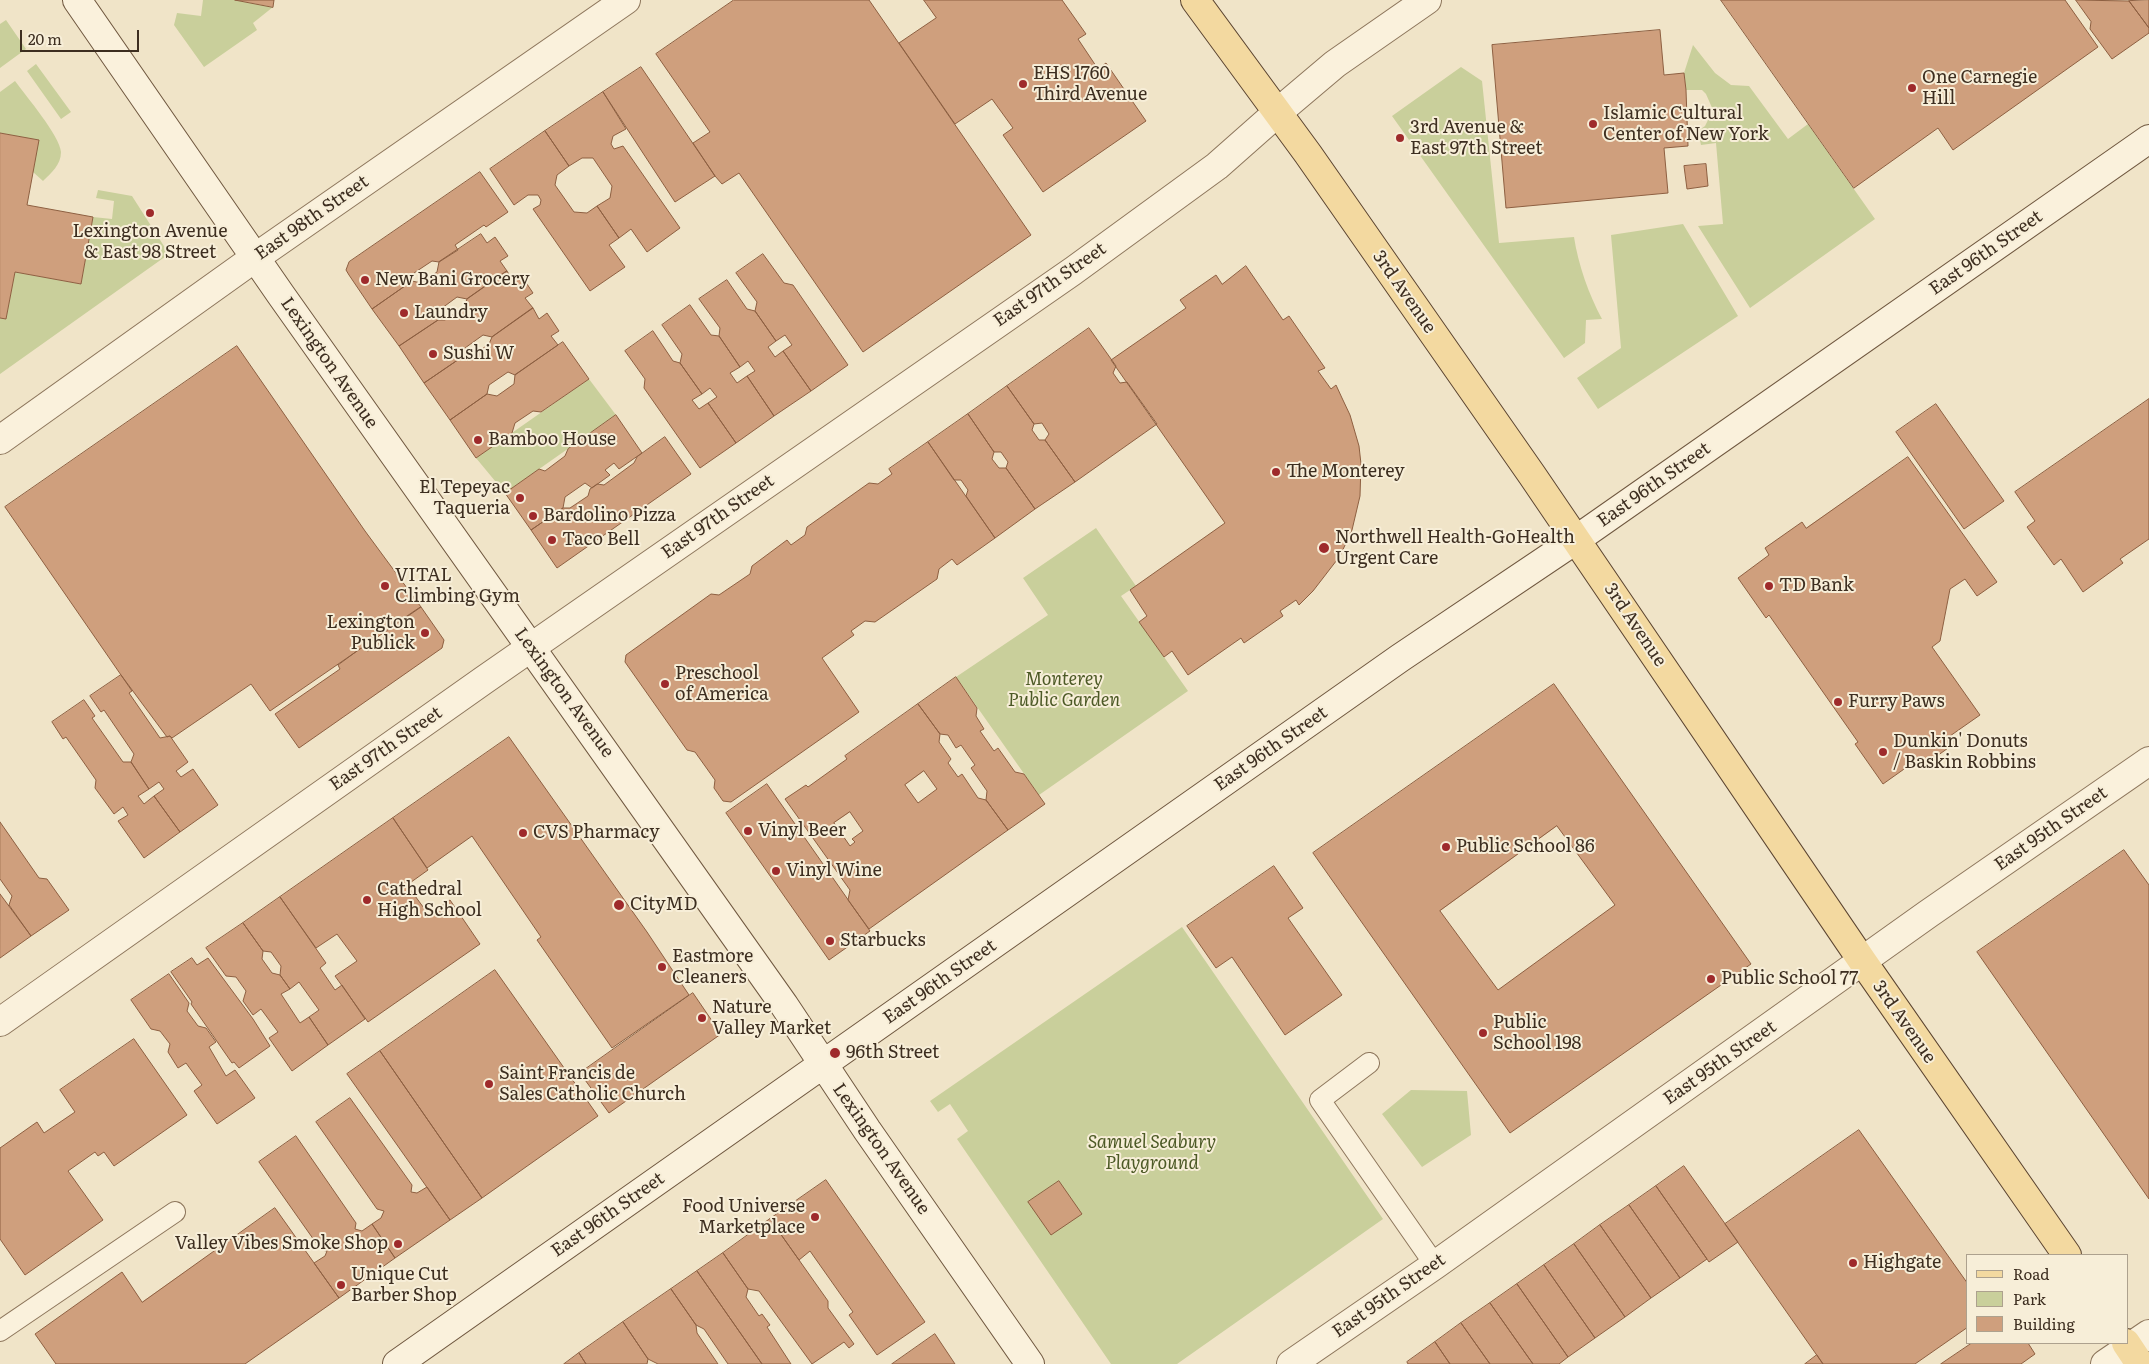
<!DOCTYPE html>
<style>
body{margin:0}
#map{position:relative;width:2149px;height:1364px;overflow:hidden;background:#f0e4c8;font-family:Literata,serif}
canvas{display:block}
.legend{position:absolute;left:1966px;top:1254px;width:162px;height:90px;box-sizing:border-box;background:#f7eed8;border:1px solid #ada18e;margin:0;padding:6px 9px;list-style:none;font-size:15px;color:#3d2e20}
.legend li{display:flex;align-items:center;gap:10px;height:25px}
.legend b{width:25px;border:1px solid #ada18e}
.scale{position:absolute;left:20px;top:30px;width:119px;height:22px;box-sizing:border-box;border:2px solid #3d2e20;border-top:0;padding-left:6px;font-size:15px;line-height:18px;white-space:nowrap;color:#3d2e20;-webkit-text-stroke:4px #f7eed8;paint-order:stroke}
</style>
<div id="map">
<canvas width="2149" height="1364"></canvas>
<ul class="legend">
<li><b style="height:6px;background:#f3d9a0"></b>Road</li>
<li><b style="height:14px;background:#c9cf9b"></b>Park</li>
<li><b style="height:14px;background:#cf9f7d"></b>Building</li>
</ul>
<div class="scale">20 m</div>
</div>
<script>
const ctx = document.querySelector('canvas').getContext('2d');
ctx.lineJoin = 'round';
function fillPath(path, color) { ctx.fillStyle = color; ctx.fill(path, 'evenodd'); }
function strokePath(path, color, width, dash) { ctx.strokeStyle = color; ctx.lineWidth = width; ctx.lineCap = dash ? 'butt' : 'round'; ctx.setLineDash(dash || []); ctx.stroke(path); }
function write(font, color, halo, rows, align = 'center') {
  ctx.font = font + ' Literata,serif'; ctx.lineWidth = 4; ctx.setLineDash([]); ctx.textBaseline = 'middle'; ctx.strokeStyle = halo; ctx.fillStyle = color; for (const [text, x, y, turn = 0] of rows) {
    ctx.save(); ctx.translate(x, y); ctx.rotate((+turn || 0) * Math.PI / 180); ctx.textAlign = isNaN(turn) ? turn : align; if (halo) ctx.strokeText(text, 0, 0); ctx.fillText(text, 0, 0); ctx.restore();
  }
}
fillPath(new Path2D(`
 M203,0H235L273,7L253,23L257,30L204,67L174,25L177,13L201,16Z
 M6,20L26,49L0,68V24Z
 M1693,45L1715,73L1731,85L1749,86L1788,139L1808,124L1875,219L1750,308L1698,226L1723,224L1716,143L1701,145L1698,131L1705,126L1713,110L1706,94L1702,90H1686L1684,73Z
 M36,64L71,112L61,119L27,71Z
 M1461,67L1482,81L1499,243L1574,237C1578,264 1589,295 1602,319L1586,320L1585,343L1564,358L1392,116Z
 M15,81C26,96 60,136 61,152C61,165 51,173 43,181L33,172L38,140L0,133V92Z
 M98,190L132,196L169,254L0,374V318L6,319L15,272L81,284L93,217L112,219L114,201L96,198Z
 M1683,224L1738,316L1598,409L1577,378L1621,348L1611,235Z
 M589,379L616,415L505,493L476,458Z
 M1096,528L1136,586L1121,596L1188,691L1039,795L956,677L1048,615L1023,578Z
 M1182,927L1383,1219L1177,1364H1111L957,1139L968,1131L950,1104L938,1112L930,1101Z
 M1411,1090L1467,1091L1471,1135L1422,1167L1382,1114Z`), '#c9cf9b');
const building = new Path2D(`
 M235,0H274L273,7Z
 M734,0H869L1031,235L863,352L739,173L722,184L715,176L693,143L710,132L656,54Z
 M924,0H1062L1086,34L1078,39L1098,69L1106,63L1146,121L1043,192L1003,135L1013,128L992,99L955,124L899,43L936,18Z
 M1721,0H2065L2098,47L1953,150L1938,128L1854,188Z
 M2076,0L2129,1L2149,28V33L2112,59L2090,29L2091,22Z
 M2149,0V28L2129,1Z
 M1660,30L1664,75L1684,73L1686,90L1688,146L1664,148L1668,193L1506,208L1492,45Z
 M641,67L715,176L675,202L603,92Z
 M603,92L626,129L613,136L611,144L614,149L623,146L680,228L647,252L631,229L619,238L597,206L610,198L612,186L593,158H582L569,166L545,131Z
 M545,131L569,166L557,175L555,185L574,212L587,213L597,206L619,238L609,245L625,267L590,291L533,209L540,205L541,200L538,195H528L514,205L490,169Z
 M0,133L39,140L27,205L93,217L81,284L15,272L6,319L0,318Z
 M1706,164L1708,186L1687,189L1684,166Z
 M480,172L508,212L486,227L484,225L455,245L458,250L439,262L432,261L414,273L412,281L372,309L349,275L346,270L349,262Z
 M481,234L487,243L495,237L508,256L500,261L507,271L467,299L457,297L438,311V320L399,346L372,309L412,281L421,283L437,272L439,262Z
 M763,254L784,283L793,285L848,365L811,391L783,351L792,345L785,335L776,341L755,311L757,302L736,273Z
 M1246,266L1283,320L1289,316L1325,368L1318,371L1331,389L1336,385L1342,398L1350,415L1359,446L1361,464L1360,496L1352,530L1340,556L1313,591L1299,605L1296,600L1280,611L1283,616L1244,643L1241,638L1188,675L1172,651L1164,657L1139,622L1147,616L1130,590L1225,523L1111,360L1186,308L1180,300L1216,275L1222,284Z
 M507,271L513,281L521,275L533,293L525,298L533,308L492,337L483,335L465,348V355L424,383L399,346L438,320H445L464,307L467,299Z
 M727,280L747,309L755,311L776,341L768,347L775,357L783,351L811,391L774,416L747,376L755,371L748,361L740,367L719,336L720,328L699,299Z
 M690,305L711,335L719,336L740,367L730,373L737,383L747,376L774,416L736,443L708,403L717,397L710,388L702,394L680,363L682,354L662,325Z
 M533,308L539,319L547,313L559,331L551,336L558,345L515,375L508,372L489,385L487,394L450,420L424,383L465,355L471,357L489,344L492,337Z
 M1089,328L1116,366L1113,373L1120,383L1127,382L1157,424L1075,482L1045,440L1049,434L1042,423L1034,424L1007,386Z
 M653,331L673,361L680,363L702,394L692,400L699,409L708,403L736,443L700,468L644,388L645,379L625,351Z
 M563,342L589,379L541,412L533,411L515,423L512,433L476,458L450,420L487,394L497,396L514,384L515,375Z
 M237,346L365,531L421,607L270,711L251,684L172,738L170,736L167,737L121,675L5,507Z
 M1007,386L1034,424L1032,430L1039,440H1045L1075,482L1035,509L1006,468L1008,462L1001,452H994L968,414Z
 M2149,399V539L2120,559L2123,563L2083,592L2061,559L2054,565L2027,527L2035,521L2015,492Z
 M1936,404L2004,501L1964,529L1896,432Z
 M968,414L994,452L992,459L999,468H1006L1035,509L995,538L966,496L968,490L961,480H954L928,442Z
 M616,415L642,453L619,469L614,463L605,470L610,475L592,488L585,483L565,497L563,508L531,530L505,493L539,469L545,471L565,456L568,449Z
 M665,437L691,474L557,568L531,530L563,508H570L588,496L590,489L597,484L604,485L634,463L637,457Z
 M928,442L995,538L957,565L952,559L939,569L937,579L875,622L865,621L851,631L854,635L822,658L859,712L731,802L723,801L714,788L715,780L695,752L687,750L625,662L626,655L711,594L719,595L750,574L752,566L787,540L791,545L805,535L807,527L869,483L878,484L892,474L889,469Z
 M1908,457L1997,582L1977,596L1965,579L1950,589L1940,641L1932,647L1980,715L1950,736L1955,743L1919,769L1914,762L1883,784L1855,744L1858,742L1769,615L1766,618L1738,578L1769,555L1765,548L1802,522L1806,528Z
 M421,607L444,640L442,648L299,748L275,714L340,669L338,665L361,648L368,651L384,639V632Z
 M121,675L132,691L129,693L160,738L170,736L188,762L176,771L181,777L193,769L218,805L180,832L154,796L164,789L159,782L149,789L131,762L134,754L104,710L101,712L90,696Z
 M956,677L977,708L976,716L984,729L980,731L994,751L998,748L1015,772L1024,774L1045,804L1008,830L986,800L987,791L971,768L975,765L961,745L956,748L948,735L940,734L918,704Z
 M1554,684L1751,964L1510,1133L1313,853ZM1557,826L1615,905L1498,990L1440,911Z
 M84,700L95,716L92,718L123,762H131L149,789L138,796L144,804L154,796L180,832L144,858L118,821L128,815L123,807L114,814L95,788L96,780L66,737L63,739L52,722Z
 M918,704L940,734L939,742L951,759L948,763L958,777L962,774L978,798L986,800L1008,830L869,929L848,900L850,890L785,799L806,785L808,787L847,759L845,756ZM924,771L937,789L918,803L905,785ZM850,812L863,831L852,839L855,842L850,846L834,823Z
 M509,737L647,932L689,995L612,1048L537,940L541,937L472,836L427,868L393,818Z
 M767,784L870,931L829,960L726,813Z
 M393,818L428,870L407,885L429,915L450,900L480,944L368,1022L335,976L357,961L337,934L316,948L280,897Z
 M0,822L39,878L47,879L69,910L31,936L9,905L12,896L0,879Z
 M2124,850L2149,885V1199L1977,952Z
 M1274,866L1303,908L1288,918L1342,995L1285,1035L1232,957L1216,968L1187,926Z
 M0,894L31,936L0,958Z
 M280,897L326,963L320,968L335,990L342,985L365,1019L328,1045L309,1017L319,1010L299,982L290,989L280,975L281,966L271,952L263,951L243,923Z
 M243,923L263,951L262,959L272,973L280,975L290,989L281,994L300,1023L309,1017L328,1045L292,1071L269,1038L278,1032L261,1009L253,1015L243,1001L246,991L236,977L226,976L206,948Z
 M192,958L197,965L208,958L253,1019L270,1046L239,1068L234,1062L232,1063L191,1004L192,1002L171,972Z
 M495,970L598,1116L482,1198L380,1051Z
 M169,974L189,1003L187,1011L198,1026L206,1028L216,1042L209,1047L226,1076L235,1070L255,1098L217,1124L194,1091L202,1085L186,1063L178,1068L168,1052L170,1044L160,1031L151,1029L131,1000Z
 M693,993L721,1034L609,1113L580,1073Z
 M134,1039L187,1115L114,1166L104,1152L98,1156L95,1152L68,1171L103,1220L25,1275L0,1239V1148L37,1122L44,1133L75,1112L60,1090Z
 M380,1051L482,1198L450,1220L347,1074Z
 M350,1098L412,1185L411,1192L417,1193L427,1187L450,1220L395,1258L372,1224L381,1218L384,1211L377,1209L316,1122Z
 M1859,1130L1968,1284V1327L1915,1364H1823L1725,1224Z
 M296,1136L356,1223L355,1229L362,1231L372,1224L395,1258L339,1298L314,1263L325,1256L327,1251L321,1250L259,1162Z
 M1684,1166L1738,1242L1709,1262L1656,1186Z
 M826,1180L925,1322L877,1355L849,1315L853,1312L810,1251L799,1260L770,1219Z
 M1059,1181L1082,1214L1051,1235L1028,1202Z
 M1656,1186L1707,1259L1680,1278L1629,1205Z
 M1629,1205L1680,1278L1651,1298L1600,1225Z
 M275,1208L339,1298L245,1364H56L35,1334L122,1272L142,1302Z
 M770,1219L828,1301V1308L854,1344L849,1348L844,1342L812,1364L759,1291L748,1289L723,1253Z
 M1600,1225L1651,1298L1625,1317L1574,1244Z
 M1574,1244L1625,1317L1595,1338L1544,1265Z
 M723,1253L748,1289L746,1297L759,1316L762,1314L770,1325L767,1327L791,1364H762L697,1271Z
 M1544,1265L1595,1338L1568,1357L1517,1284Z
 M697,1271L762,1364H728L704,1329L696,1325L671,1289Z
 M1517,1284L1568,1357L1559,1364H1533L1490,1303Z
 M671,1289L696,1325L697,1333L718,1364H658L648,1359L623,1322Z
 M1490,1303L1533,1364H1490L1461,1323Z
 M623,1322L648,1359L647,1364H586L579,1353Z
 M1461,1323L1490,1364H1450L1435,1342Z
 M935,1334L955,1364H892Z
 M1435,1342L1450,1364H1408L1407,1362Z
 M1972,1343H2028L2035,1354L2021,1364H1941Z
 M579,1353L586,1364H564Z
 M1817,1355L1823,1364H1805Z`);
fillPath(building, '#cf9f7d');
strokePath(building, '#8d5f41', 1);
const service = new Path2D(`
 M1369,1063L1320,1100L1435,1265
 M0,1331L175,1212`);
const minor = new Path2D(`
 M0,440L256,257L626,0
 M0,1022L484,680L1073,271L1217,166L1277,113
 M1291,1364L1435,1265L1928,914L2149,761
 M2105,1364L2149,1334`);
const tertiary = new Path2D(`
 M1277,113L1335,64L1427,0`);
const secondary = new Path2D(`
 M77,0L281,295L784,1005L867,1130L1030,1364
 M397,1364L1400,658L1577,539L2149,139`);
const primary = new Path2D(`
 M1195,0L1308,154L1532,475L1863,962L2067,1255
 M2126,1343L2140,1364`);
strokePath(service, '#8d765c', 22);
strokePath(minor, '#8d765c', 30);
strokePath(tertiary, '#8d765c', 30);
strokePath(secondary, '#6f573f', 30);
strokePath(primary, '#5b4430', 30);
strokePath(service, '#faf1dc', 20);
strokePath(minor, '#faf1dc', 28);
strokePath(tertiary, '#faf1dc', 28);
strokePath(secondary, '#faf1dc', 28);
strokePath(primary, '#f3d9a0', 28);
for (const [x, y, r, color] of [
 [1023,84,5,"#9e2a2b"],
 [1912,88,5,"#9e2a2b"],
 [1593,124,5,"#9e2a2b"],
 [1400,138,5,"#9e2a2b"],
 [150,213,5,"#9e2a2b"],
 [365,280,5,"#9e2a2b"],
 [404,313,5,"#9e2a2b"],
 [433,354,5,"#9e2a2b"],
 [478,440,5,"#9e2a2b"],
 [1276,472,5,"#9e2a2b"],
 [520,498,5,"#9e2a2b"],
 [533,516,5,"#9e2a2b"],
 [552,540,5,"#9e2a2b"],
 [1324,548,6,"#9e2a2b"],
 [385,586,5,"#9e2a2b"],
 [1769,586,5,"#9e2a2b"],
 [425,633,5,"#9e2a2b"],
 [665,684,5,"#9e2a2b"],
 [1838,702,5,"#9e2a2b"],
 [1883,752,5,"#9e2a2b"],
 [748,831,5,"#9e2a2b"],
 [523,833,5,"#9e2a2b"],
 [1446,847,5,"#9e2a2b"],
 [776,871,5,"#9e2a2b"],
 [367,900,5,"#9e2a2b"],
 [619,905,6,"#9e2a2b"],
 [830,941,5,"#9e2a2b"],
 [662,967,5,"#9e2a2b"],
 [1711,979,5,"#9e2a2b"],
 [702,1018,5,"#9e2a2b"],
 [1483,1033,5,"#9e2a2b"],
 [835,1053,6,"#9e2a2b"],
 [489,1084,5,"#9e2a2b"],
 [815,1217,5,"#9e2a2b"],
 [398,1244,5,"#9e2a2b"],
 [1853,1263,5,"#9e2a2b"],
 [341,1285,5,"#9e2a2b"]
]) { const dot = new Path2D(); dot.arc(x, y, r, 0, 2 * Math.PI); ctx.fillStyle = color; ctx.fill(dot); strokePath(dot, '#f7eed8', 2); }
write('18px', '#3d2e20', '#f7eed8', [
 ["EHS 1760",1033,74],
 ["Third Avenue",1033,95],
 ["One Carnegie",1922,78],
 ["Hill",1922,99],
 ["Islamic Cultural",1603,114],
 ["Center of New York",1603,135],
 ["3rd Avenue &",1410,128],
 ["East 97th Street",1410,149],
 ["Lexington Avenue",150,232,"center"],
 ["& East 98 Street",150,253,"center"],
 ["New Bani Grocery",375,280],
 ["Laundry",414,313],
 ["Sushi W",443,354],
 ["Bamboo House",488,440],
 ["The Monterey",1286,472],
 ["El Tepeyac",510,488,"right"],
 ["Taqueria",510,509,"right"],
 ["Bardolino Pizza",543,516],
 ["Northwell Health-GoHealth",1335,538],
 ["Urgent Care",1335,559],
 ["Taco Bell",562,540],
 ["VITAL",395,576],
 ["Climbing Gym",395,597],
 ["TD Bank",1779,586],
 ["Lexington",415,623,"right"],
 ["Publick",415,644,"right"],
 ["Preschool",675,674],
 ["of America",675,695],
 ["Furry Paws",1848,702],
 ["Dunkin' Donuts",1893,742],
 ["/ Baskin Robbins",1893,763],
 ["Vinyl Beer",758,831],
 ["CVS Pharmacy",533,833],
 ["Public School 86",1456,847],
 ["Vinyl Wine",786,871],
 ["Cathedral",377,890],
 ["High School",377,911],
 ["CityMD",630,905],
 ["Starbucks",840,941],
 ["Eastmore",672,957],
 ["Cleaners",672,978],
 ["Public School 77",1721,979],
 ["Nature",712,1008],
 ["Valley Market",712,1029],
 ["Public",1493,1023],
 ["School 198",1493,1044],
 ["96th Street",846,1053],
 ["Saint Francis de",499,1074],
 ["Sales Catholic Church",499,1095],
 ["Food Universe",805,1207,"right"],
 ["Marketplace",805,1228,"right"],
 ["Valley Vibes Smoke Shop",388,1244,"right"],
 ["Highgate",1863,1263],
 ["Unique Cut",351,1275],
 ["Barber Shop",351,1296]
], 'left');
write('18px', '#3d2e20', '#f7eed8', [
 ["East 98th Street",312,218,-35],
 ["East 96th Street",1986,253,-35],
 ["East 97th Street",1050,285,-35],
 ["3rd Avenue",1404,292,55],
 ["Lexington Avenue",329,363,55],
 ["East 96th Street",1654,485,-35],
 ["East 97th Street",718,517,-35],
 ["3rd Avenue",1635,625,56],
 ["Lexington Avenue",564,693,54],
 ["East 97th Street",386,749,-35],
 ["East 96th Street",1271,749,-35],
 ["East 95th Street",2051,829,-35],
 ["East 96th Street",940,982,-35],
 ["3rd Avenue",1904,1022,55],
 ["East 95th Street",1720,1063,-35],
 ["Lexington Avenue",881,1149,55],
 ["East 96th Street",608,1215,-35],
 ["East 95th Street",1389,1296,-35]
]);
write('italic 18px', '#4d5a26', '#f7eed8', [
 ["Monterey",1064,680],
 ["Public Garden",1064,701],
 ["Samuel Seabury",1152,1143],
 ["Playground",1152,1164]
]);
</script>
